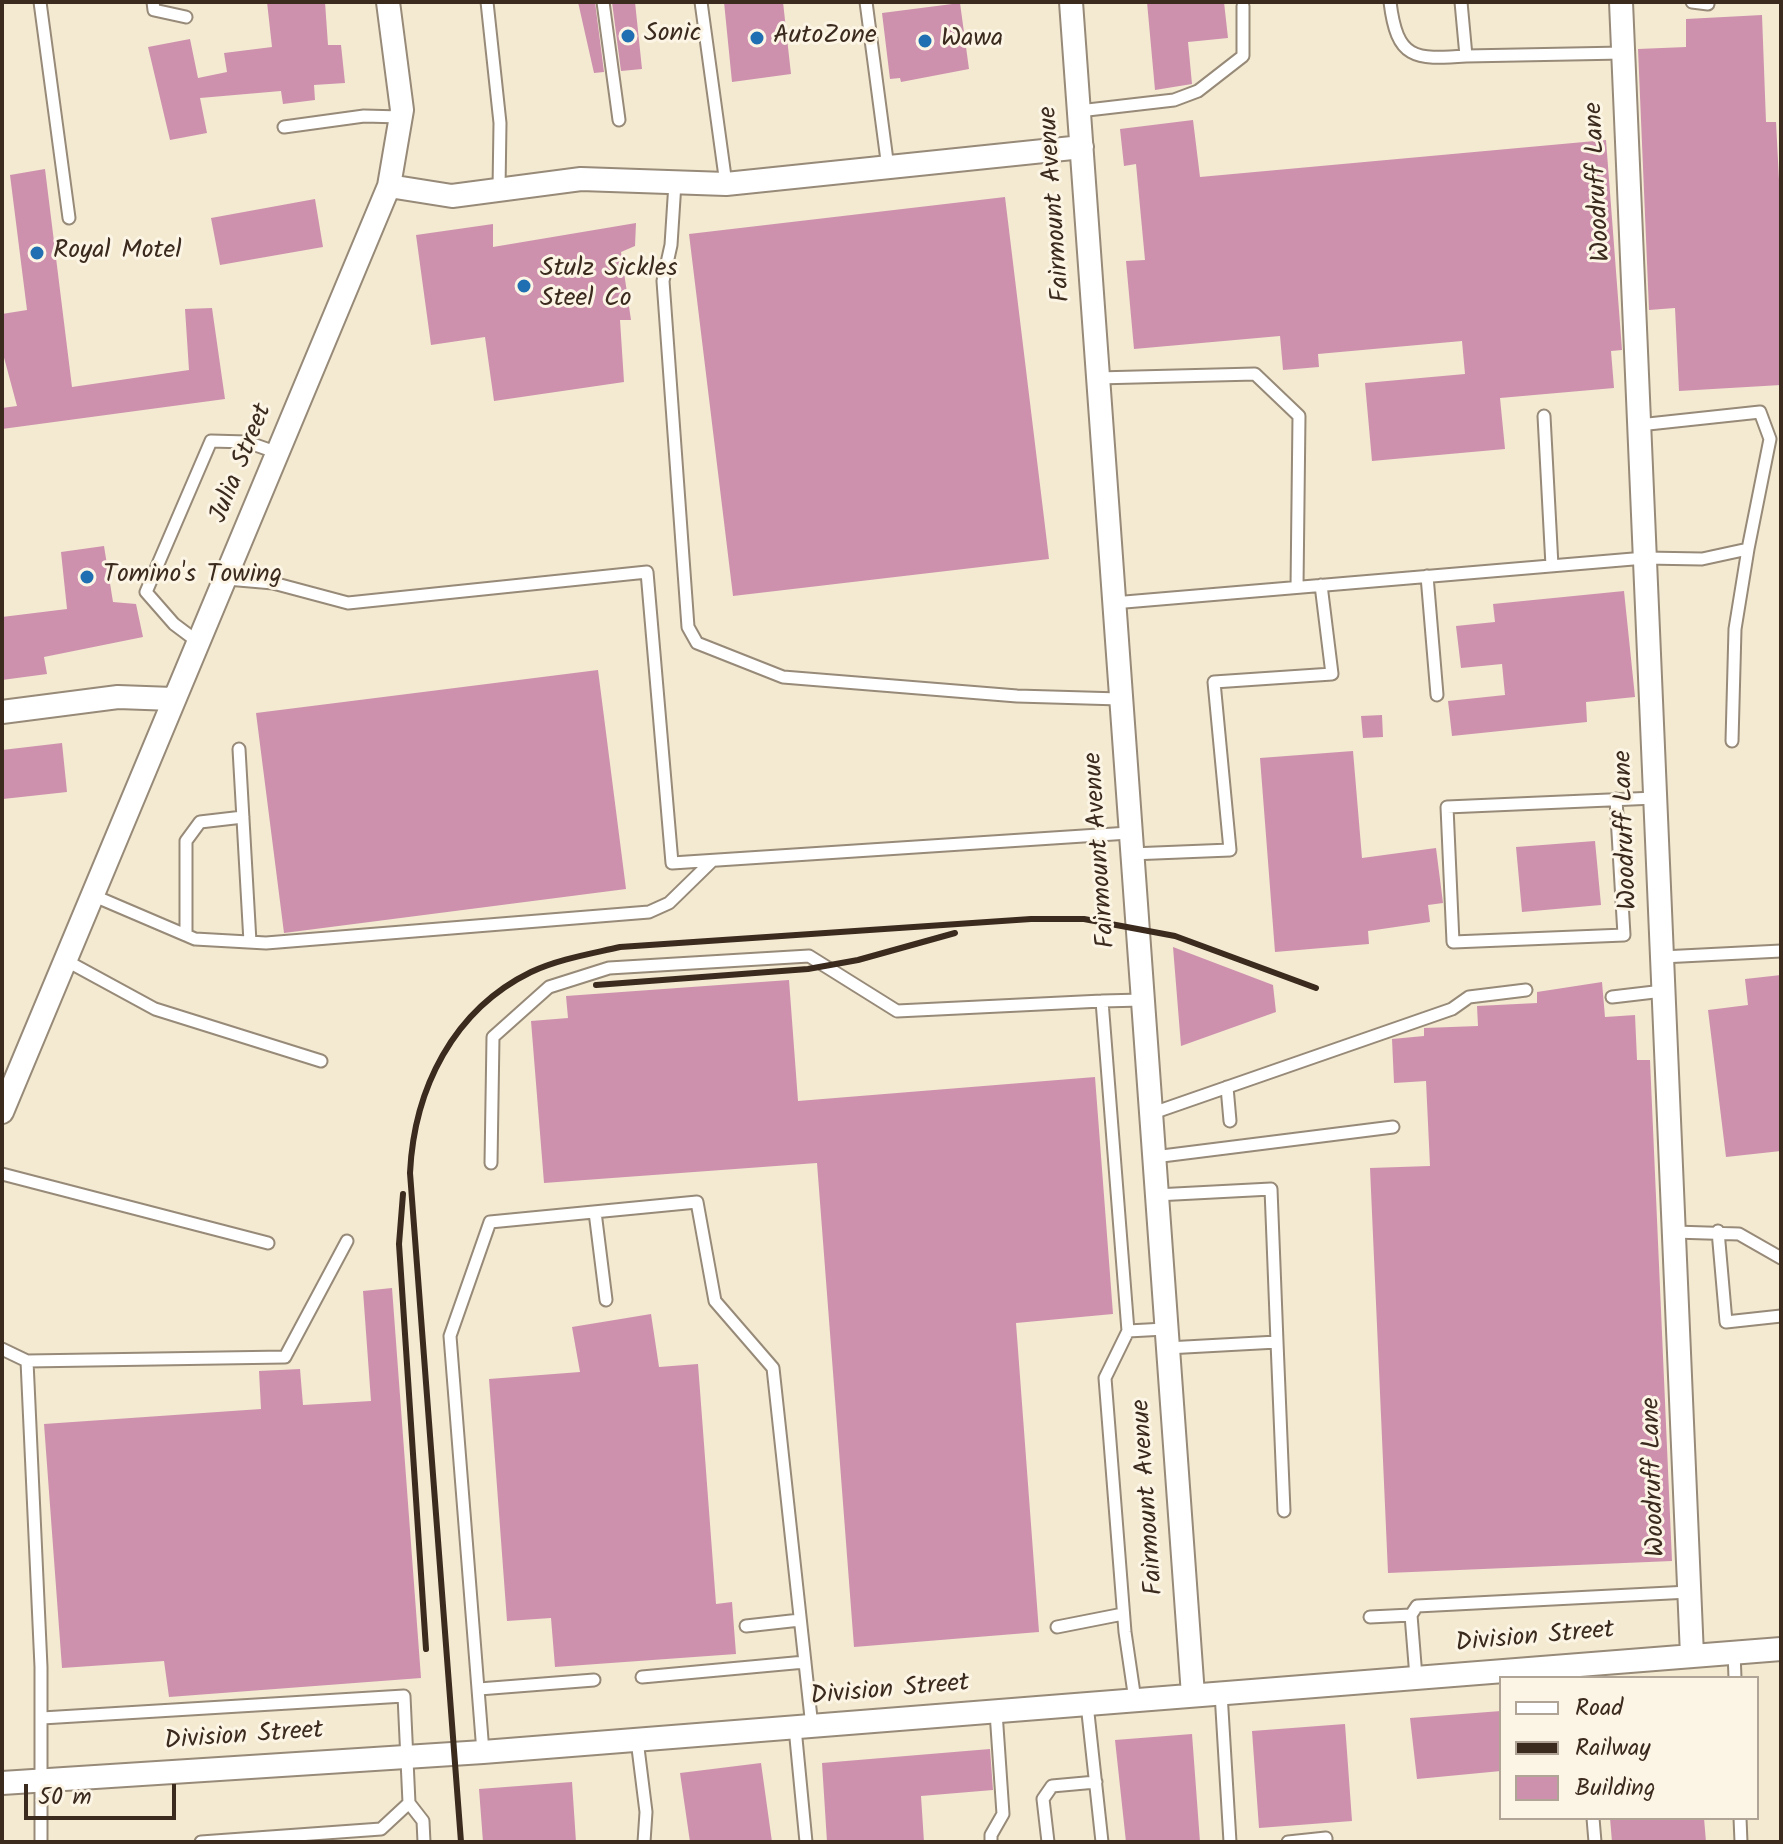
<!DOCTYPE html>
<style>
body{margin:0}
#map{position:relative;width:1783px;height:1844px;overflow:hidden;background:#f3ead1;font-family:Kalam,sans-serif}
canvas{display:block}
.frame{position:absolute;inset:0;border:4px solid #3b2a1e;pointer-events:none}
.legend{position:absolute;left:1499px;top:1676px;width:260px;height:144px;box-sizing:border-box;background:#fcf5e5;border:2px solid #afa495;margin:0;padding:10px 14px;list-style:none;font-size:24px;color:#3b2a1e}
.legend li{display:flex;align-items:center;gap:16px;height:40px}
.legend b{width:40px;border:2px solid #afa495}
.scale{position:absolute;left:24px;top:1784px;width:152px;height:36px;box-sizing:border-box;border:4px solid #3b2a1e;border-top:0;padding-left:10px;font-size:24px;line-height:28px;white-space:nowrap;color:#3b2a1e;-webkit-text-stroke:6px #fcf5e5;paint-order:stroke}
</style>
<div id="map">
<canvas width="1783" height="1844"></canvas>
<div class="frame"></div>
<ul class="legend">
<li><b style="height:10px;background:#fff"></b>Road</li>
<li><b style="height:10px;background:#3b2a1e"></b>Railway</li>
<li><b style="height:22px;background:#cd91ae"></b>Building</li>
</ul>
<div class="scale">50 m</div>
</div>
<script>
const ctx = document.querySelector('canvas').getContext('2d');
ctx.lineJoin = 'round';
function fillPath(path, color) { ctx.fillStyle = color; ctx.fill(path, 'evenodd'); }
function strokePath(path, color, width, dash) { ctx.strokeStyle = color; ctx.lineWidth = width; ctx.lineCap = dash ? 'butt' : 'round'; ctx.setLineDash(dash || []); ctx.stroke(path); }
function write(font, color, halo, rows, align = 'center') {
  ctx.font = font + ' Kalam,sans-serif'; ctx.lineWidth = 6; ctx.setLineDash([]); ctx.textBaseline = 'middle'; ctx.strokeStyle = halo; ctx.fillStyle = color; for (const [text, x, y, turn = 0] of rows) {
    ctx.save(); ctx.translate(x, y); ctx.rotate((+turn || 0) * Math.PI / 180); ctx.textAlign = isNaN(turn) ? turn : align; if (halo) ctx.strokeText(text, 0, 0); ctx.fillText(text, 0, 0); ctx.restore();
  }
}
fillPath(new Path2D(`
 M267,2H325L328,45H341L345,83L314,85L315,100L283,104L281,91L200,98L207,133L170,140L148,47L190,39L198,78L227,72L224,53L272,47Z
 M578,2H595L604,72L594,73Z
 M612,2H635L642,69L621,71Z
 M724,2H783L791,74L732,82Z
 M1147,2H1224L1228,38L1188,42L1192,84L1155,90Z
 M960,3L969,69L901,82L900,78L890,79L882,13Z
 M1762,15L1766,122H1776L1781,218V385L1679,391L1675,308L1649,310L1638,49L1686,47V19Z
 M1193,120L1200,177L1606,140L1622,350L1611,351L1614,388L1500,398L1505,449L1372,461L1365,383L1465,374L1462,341L1318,354L1319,367L1283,370L1280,336L1134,349L1126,261L1145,260L1136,164L1124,166L1120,129Z
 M45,169L72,387L189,370L185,309L212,308L225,399L2,429V408L17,406L2,350V314L27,310L10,175Z
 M1005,197L1049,559L733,596L689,234Z
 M315,199L323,247L220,265L211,218Z
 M636,223L635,246L621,252L631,320H620L624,382L494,401L485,337L431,345L416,235L493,224V247Z
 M104,546L113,602L136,604L143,637L44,657L47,674L2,680V617L67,609L61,552Z
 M1624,591L1635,697L1586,702L1587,722L1452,736L1448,701L1505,695L1502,664L1461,668L1456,626L1495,622L1493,604Z
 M598,670L626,889L284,933L256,713Z
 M1382,715L1383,737L1363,738L1361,716Z
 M62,743L67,792L3,799L2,750Z
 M1353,751L1362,858L1436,848L1443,903L1428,905L1430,922L1368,931L1369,944L1275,952L1260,758Z
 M1595,841L1601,905L1522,912L1516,847Z
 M1173,947L1273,985L1276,1012L1181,1046Z
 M1781,975V1151L1726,1157L1708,1010L1748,1005L1745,979Z
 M789,980L798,1101L1095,1077L1113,1314L1016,1323L1039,1632L854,1647L817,1163L544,1183L531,1021L568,1018L566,996Z
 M1602,982L1605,1017L1635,1015L1637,1060H1650L1672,1561L1388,1573L1370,1168L1430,1166L1426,1081L1394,1083L1392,1039L1424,1036V1028L1478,1026L1477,1006L1537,1003V992Z
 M392,1288L421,1678L169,1697L164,1661L62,1668L44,1424L261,1409L259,1371L300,1369L303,1405L371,1401L363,1291Z
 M651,1314L659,1367L698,1364L716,1604L732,1602L736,1654L555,1667L551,1618L507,1621L489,1379L580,1372L572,1327Z
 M1501,1711V1771L1417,1779L1410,1718Z
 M1345,1724L1352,1821L1259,1828L1252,1731Z
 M1192,1734L1200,1842H1126L1115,1740Z
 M990,1749L993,1790L921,1796L924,1842H827L822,1763Z
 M761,1763L772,1842H690L680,1773Z
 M572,1782L576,1842H483L479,1789Z
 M1610,1818H1704L1706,1842H1612Z`), '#cd91ae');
const service = new Path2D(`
 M40,2L69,218
 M153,2L154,10L186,17
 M487,2L500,123L499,189
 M603,2L619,120
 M701,2L726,184
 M866,2L888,168
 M1390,2C1397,59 1414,60 1466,56
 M1461,2L1466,56L1623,53
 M1692,2L1708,4
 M1079,111L1174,100L1198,91L1243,56V6
 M284,127L364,116L401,117
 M675,183L671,245L663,281L688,627L697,643L783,677L1017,696L1120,699
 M1097,378L1255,374L1299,416L1297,587
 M1544,416L1552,566
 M1427,576L1437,695
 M227,579L273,583L348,603L647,572L672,863L1129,833
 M1113,603L1645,558L1702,559L1748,549L1770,439L1760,412L1639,425
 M198,642L174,624L146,592L211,441L247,442L278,453
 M1732,741L1735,629L1748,549
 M239,749L250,942
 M1616,799L1624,935L1453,942L1447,807L1655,798
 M1131,854L1230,850L1214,682L1332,674L1321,585
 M92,895L195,939L266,943L649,912L669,903L712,861
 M186,935V841L200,822L243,817
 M1662,957L1781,951
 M65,960L155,1009L321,1061
 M1612,997L1663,991
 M1227,1087L1230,1121
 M1150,1114L1452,1009L1469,997L1526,990
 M1154,1157L1393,1127
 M491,1163L493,1037L549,987L609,968L809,956L897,1011L1102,1001
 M2,1174L268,1243
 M1156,1195L1271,1189L1277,1342
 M595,1212L606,1300
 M1718,1231L1726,1322L1781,1316
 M1674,1232L1739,1234L1781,1258
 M1128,1331L1102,1001L1142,1000
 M1167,1348L1277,1342L1284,1511
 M2,1349L27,1361L285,1357L347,1241
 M27,1361L41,1667V1842
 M1370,1617L1411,1615
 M746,1626L800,1620
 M1057,1627L1123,1614
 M1734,1652L1735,1678
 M642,1677L805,1662
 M1416,1677L1411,1615L1417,1606L1689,1592
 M479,1689L594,1680
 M1221,1693L1230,1842
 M1135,1700L1125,1632L1105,1378L1128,1331L1165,1329
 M1087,1704L1102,1842
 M42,1718L404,1696L409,1803L381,1829L201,1842
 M795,1728L806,1842
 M637,1740L646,1812L644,1842
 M483,1752L450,1336L490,1222L697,1202L715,1301L773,1368L812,1727
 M409,1803L423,1821L424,1842
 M1593,1818L1595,1842
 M1740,1818L1741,1842
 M991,1842V1835L1003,1814L996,1712
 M1048,1842L1043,1799L1052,1786L1096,1782
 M1288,1842L1326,1838V1842`);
const minor = new Path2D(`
 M1071,2L1193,1695
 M1621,2L1692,1655
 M389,186L452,196L581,179L726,184L1082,147
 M2,712L118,697L173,699
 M2,1112L389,186L402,110L388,2
 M2,1783L483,1752L1781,1649`);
strokePath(service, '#978a78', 15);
strokePath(minor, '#978a78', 26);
strokePath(service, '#fff', 11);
strokePath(minor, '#fff', 22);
strokePath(new Path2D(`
 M596,985L808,969L858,960L955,933
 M403,1194L399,1244L426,1649
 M461,1842L410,1173C414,1089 453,1010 531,972C559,959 590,954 620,947L1031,919H1084L1175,936L1316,988`), '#3b2a1e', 6);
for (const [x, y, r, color] of [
 [628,36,8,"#1f6fb2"],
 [757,38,8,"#1f6fb2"],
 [925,41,8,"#1f6fb2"],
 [37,253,8,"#1f6fb2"],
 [524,286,8,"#1f6fb2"],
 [87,577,8,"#1f6fb2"]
]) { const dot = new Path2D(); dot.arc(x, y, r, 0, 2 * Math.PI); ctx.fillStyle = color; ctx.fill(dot); strokePath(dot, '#fcf5e5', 3); }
write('26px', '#3b2a1e', '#fcf5e5', [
 ["Sonic",644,36],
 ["AutoZone",773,38],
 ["Wawa",941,41],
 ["Royal Motel",53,253],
 ["Stulz Sickles",540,271],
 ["Steel Co",540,301],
 ["Tomino's Towing",103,577]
], 'left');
write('26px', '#3b2a1e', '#fcf5e5', [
 ["Woodruff Lane",1600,182,-93],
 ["Fairmount Avenue",1057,204,-94],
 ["Julia Street",243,464,-68],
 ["Woodruff Lane",1628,830,-92],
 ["Fairmount Avenue",1102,850,-94],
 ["Woodruff Lane",1656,1477,-92],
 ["Fairmount Avenue",1150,1497,-94],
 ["Division Street",1535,1639,-5],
 ["Division Street",890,1692,-5],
 ["Division Street",244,1738,-4]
]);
</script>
